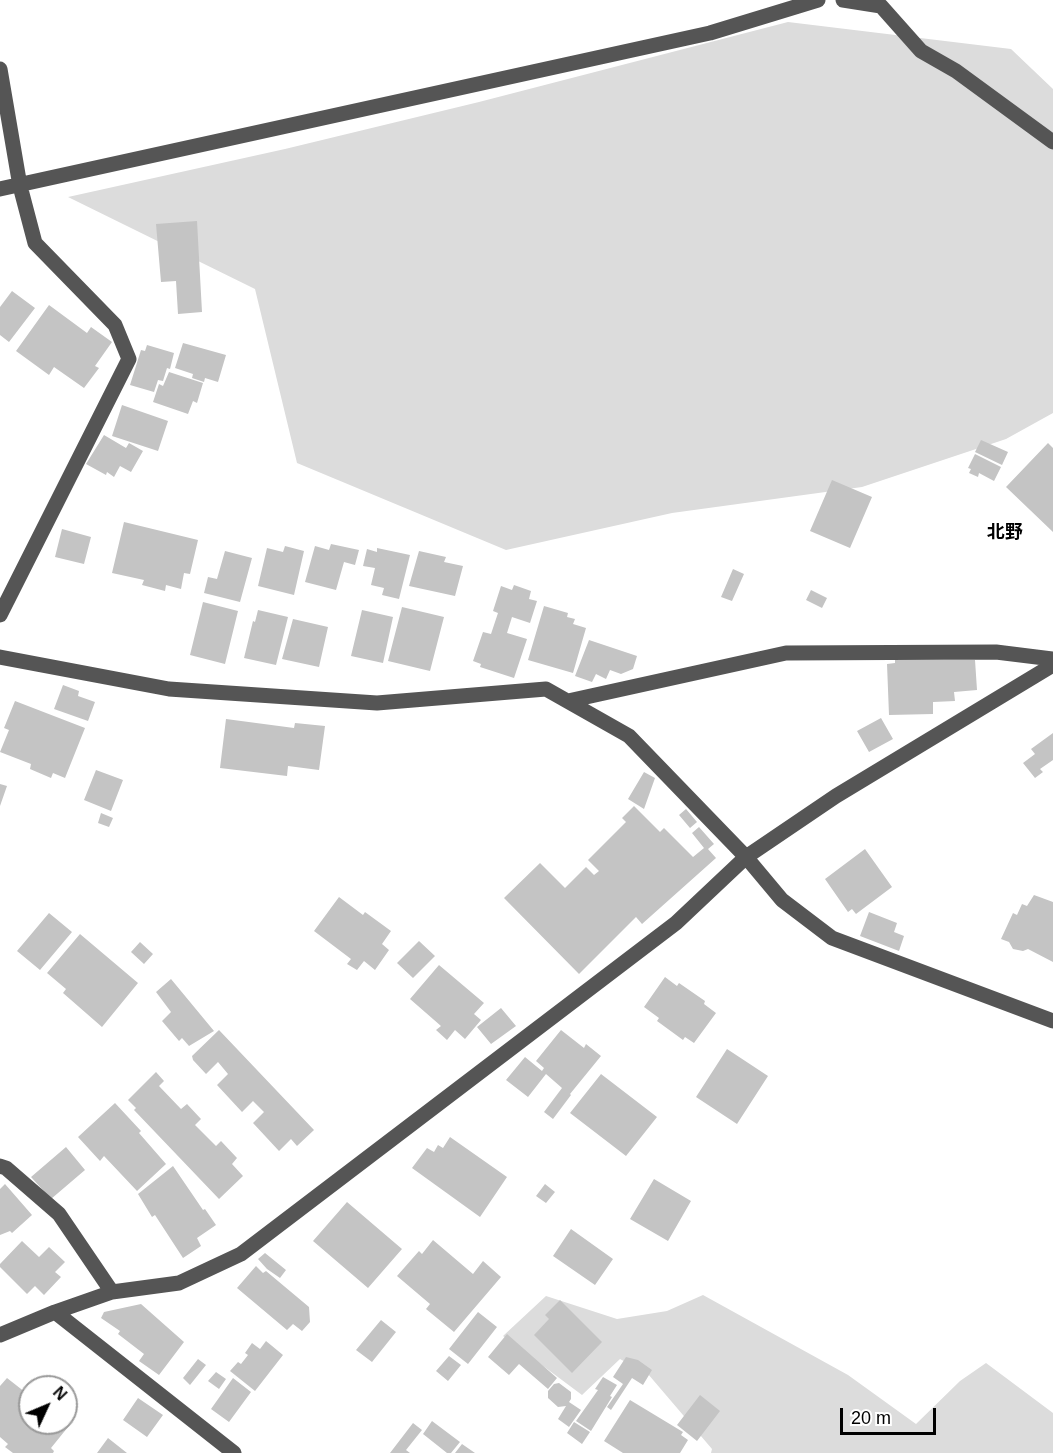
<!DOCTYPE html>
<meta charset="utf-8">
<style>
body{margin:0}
#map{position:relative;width:1053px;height:1453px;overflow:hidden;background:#fff;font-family:Helvetica,sans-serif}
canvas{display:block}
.north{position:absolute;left:18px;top:1375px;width:60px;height:60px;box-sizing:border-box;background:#fff;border:2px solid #999;border-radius:50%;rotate:46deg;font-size:16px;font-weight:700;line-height:24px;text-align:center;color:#000}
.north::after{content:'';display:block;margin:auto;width:21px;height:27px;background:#000;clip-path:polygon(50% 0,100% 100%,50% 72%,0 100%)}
.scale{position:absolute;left:840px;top:1408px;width:96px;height:27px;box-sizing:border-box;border:3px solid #000;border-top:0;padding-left:8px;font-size:18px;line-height:21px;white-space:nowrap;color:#000;-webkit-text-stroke:4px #fff;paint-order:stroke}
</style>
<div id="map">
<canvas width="1053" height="1453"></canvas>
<div class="north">N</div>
<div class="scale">20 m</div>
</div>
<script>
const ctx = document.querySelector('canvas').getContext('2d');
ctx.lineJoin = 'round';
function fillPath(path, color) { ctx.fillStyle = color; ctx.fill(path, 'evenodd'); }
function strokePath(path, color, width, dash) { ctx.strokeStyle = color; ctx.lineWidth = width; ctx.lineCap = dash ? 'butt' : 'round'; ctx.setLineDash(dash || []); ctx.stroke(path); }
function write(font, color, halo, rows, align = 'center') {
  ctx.font = font + ' Helvetica,"Noto Sans JP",sans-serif'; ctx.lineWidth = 4.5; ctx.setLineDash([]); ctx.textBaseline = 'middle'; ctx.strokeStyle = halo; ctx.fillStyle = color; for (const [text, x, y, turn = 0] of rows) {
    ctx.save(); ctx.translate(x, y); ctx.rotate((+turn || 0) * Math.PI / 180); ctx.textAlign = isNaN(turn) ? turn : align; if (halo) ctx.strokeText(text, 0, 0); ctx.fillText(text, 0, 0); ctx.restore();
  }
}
fillPath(new Path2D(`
 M788,22L1011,49L1053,89V413L1006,439L862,487L672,513L506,550L297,463L255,289L68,197L285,149L479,102Z
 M703,1295L848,1375L916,1424L960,1381L986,1363L1053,1413V1453H711L712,1449L648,1374L620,1359L582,1395L503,1336L546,1296L617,1319L667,1311Z`), '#dcdcdc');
fillPath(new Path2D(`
 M197,221L202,312L178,314L176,281L161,282L156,224Z
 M12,291L35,308L9,342L0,335V307Z
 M49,305L87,333L91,327L112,342L95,366L99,368L84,388L54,367L49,375L16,351Z
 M183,343L226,355L218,382L205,378L204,382L192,378L193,374L175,368Z
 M147,345L174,353L170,369L167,368L163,381L158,380L154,392L130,385L141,350L145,351Z
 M169,372L203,383L197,403L193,401L188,414L153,402L159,384L163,386Z
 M122,405L168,421L158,451L112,436Z
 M104,435L126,448L129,443L143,451L131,472L120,466L114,477L107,472L106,475L86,464Z
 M981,440L1008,452L1002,465L975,452Z
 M1048,443L1053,448V532L1006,487Z
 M975,454L1001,467L994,481L979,473L978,477L969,473L971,469L968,468Z
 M832,480L872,497L850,548L810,531Z
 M124,522L198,540L190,574L184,573L181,589L166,585L165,591L142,585L144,580L112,573Z
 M62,529L91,537L84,564L55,557Z
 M331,544L359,550L355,565L344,562L336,590L305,582L315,546L329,550Z
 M285,546L304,551L294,595L258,586L267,548L283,552Z
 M377,548L410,555L399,599L382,595L384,588L371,585L375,568L363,566L367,549L377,552Z
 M225,551L252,558L240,602L204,593L208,577L217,579Z
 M419,551L446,557L444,562L463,566L455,596L409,586Z
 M733,569L744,574L732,601L721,597Z
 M514,585L531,591L529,599L537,601L530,623L512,617L507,633L527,639L514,678L480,667L481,664L473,661L483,632L491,634L498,613L493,611L501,586L512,590Z
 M811,590L827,598L822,608L806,600Z
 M203,602L238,611L225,664L190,655Z
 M544,606L568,613L567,617L575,619L573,624L586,628L573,673L528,660Z
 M402,607L444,617L430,671L388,661Z
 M258,610L288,617L276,665L244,658L253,621L255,622Z
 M362,610L393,617L383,663L351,656Z
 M293,619L328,627L319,667L282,659Z
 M589,640L637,656L633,669L621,674L610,670L606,679L596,674L592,682L575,676Z
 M895,660H975L977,690L954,692L955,701L933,702V714L889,715L887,664L895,663Z
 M63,685L79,691L78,696L95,702L88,721L54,709Z
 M15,701L85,728L65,778L53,773L51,778L30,769L31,764L0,752L9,730L4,728Z
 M881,718L893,739L869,752L857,731Z
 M226,719L294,728L295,723L325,726L319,770L288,766L287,776L220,768Z
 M1053,733V760L1040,769L1043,772L1035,778L1023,763L1035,754L1031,749Z
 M96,770L123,780L111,811L84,800Z
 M644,772L655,778L644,809L628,799Z
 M0,784L7,786L0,806Z
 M634,806L660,832L664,828L693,857L704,848L692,833L699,827L714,844L708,849L716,858L642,924L636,917L579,974L504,898L540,863L565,888L586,867L594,875L599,871L588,860L626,822L622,818Z
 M686,809L697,822L690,828L679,815Z
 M101,813L113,818L109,827L98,823Z
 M865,849L892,887L856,914L852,909L848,912L825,879Z
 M1034,895L1053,902V962L1028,949L1023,951L1013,949L1009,942L1001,939L1013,913L1017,915L1022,904L1027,906Z
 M339,897L363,915L365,912L391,931L382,944L389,950L375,970L364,961L357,970L347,964L351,959L314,931Z
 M869,912L897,923L894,932L904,936L899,951L860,936Z
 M49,913L72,932L40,970L17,951Z
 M80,934L138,983L102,1027L63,993L66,989L47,973Z
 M419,941L435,956L413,978L397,963Z
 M140,942L153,954L144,964L131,952Z
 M439,965L484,1003L474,1014L481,1020L465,1039L455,1030L447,1040L436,1030L441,1026L410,999Z
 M665,977L677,986L679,983L705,1001L704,1004L716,1013L694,1043L685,1037L683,1040L657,1021L659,1018L644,1007Z
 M171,979L214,1031L189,1046L182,1038L179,1041L162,1021L171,1012L156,992Z
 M501,1008L516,1026L491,1044L477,1027Z
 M219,1030L314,1130L297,1146L291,1139L279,1151L253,1123L264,1112L253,1101L242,1112L217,1085L228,1074L218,1062L206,1074L193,1060L192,1056Z
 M561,1030L584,1048L586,1044L601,1056L570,1094L571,1095L553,1119L544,1112L562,1088L546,1074L528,1097L506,1080L525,1057L542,1071L544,1068L536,1061Z
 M727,1049L768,1076L737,1124L696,1097Z
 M156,1072L164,1081L159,1086L181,1109L187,1104L201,1119L195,1125L216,1146L221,1141L237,1158L232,1164L243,1176L219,1199L134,1110L136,1108L128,1100Z
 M601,1074L657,1117L626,1156L570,1113Z
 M115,1103L141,1131L139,1133L166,1164L137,1191L104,1156L100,1161L78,1137Z
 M450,1137L507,1177L480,1217L412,1168L427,1148L434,1152L438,1145L443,1148Z
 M66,1147L85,1170L51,1199L31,1177Z
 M173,1166L203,1210L205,1209L216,1225L197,1238L201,1246L183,1258L155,1215L152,1217L138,1194Z
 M654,1179L691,1201L668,1241L630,1219Z
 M5,1184L32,1215L12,1233L10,1231L0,1235V1189Z
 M545,1184L555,1192L546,1203L536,1196Z
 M347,1202L402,1249L368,1288L313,1241Z
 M571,1229L613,1259L595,1285L553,1256Z
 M433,1240L473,1274L483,1261L501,1277L454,1332L426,1309L430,1304L397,1276L419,1251L422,1254Z
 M22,1241L39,1257L49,1247L65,1262L55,1272L61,1277L44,1295L35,1286L27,1294L0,1267V1264Z
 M265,1253L286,1270L280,1278L267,1269L258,1259Z
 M256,1266L263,1273L266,1271L309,1307L310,1322L302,1331L293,1324L287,1330L237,1288Z
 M560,1300L602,1342L572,1373L534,1335L549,1319L545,1315Z
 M141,1304L184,1342L159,1375L139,1361L144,1354L118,1334L120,1331L101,1318L104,1312Z
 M478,1312L497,1327L468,1364L449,1349Z
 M381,1320L396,1332L372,1362L356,1350Z
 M507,1334L557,1378L548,1389L519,1364L509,1375L488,1357Z
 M266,1341L283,1355L255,1391L230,1371L238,1362L241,1364L248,1355L245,1353L252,1343L260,1349Z
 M449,1356L461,1365L448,1381L436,1371Z
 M626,1357L638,1360L652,1370L643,1385L632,1378L611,1410L607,1407L623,1384L613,1377Z
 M198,1359L206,1365L190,1385L183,1378Z
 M216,1372L226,1379L219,1389L208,1381Z
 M603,1377L617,1385L610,1396L612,1397L591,1431L576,1421L598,1390L595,1389Z
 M7,1378L30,1396V1423H63L68,1427L51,1448L54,1451L53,1453H13L5,1447L8,1444L0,1437V1386Z
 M233,1378L251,1392L229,1422L211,1409Z
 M559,1383L571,1392V1399L569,1402L581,1410L569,1427L558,1419L566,1406L558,1407L548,1398V1391L554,1384Z
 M700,1395L720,1411L697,1441L677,1425Z
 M138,1398L163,1415L147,1437L123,1420Z
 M630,1400L683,1432L681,1435L688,1440L680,1453H623L604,1441Z
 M432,1421L460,1442L451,1453H447L423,1434Z
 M574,1422L590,1432L582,1444L567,1433Z
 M413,1423L422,1430L406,1450L410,1453H390Z
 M108,1438L127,1453H97Z
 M462,1444L475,1453H455Z`), '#c4c4c4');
strokePath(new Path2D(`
 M843,0L881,6L921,51L956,71L1053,142
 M0,69L20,186L35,243L115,325L129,359L0,615
 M0,189L710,33L818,0
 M0,657L169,689L377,703L546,689L629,736L746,857L782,900L832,938L1053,1021
 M568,701L786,653L996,652L1053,659
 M0,1166L6,1168L59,1214L112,1292
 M55,1312L234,1453
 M0,1335L55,1312L112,1292L179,1283L241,1254L676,923L746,857L836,796L1053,665`), '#555', 15);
write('bold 18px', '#000', '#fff', [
 ["北野",1005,533]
]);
</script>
